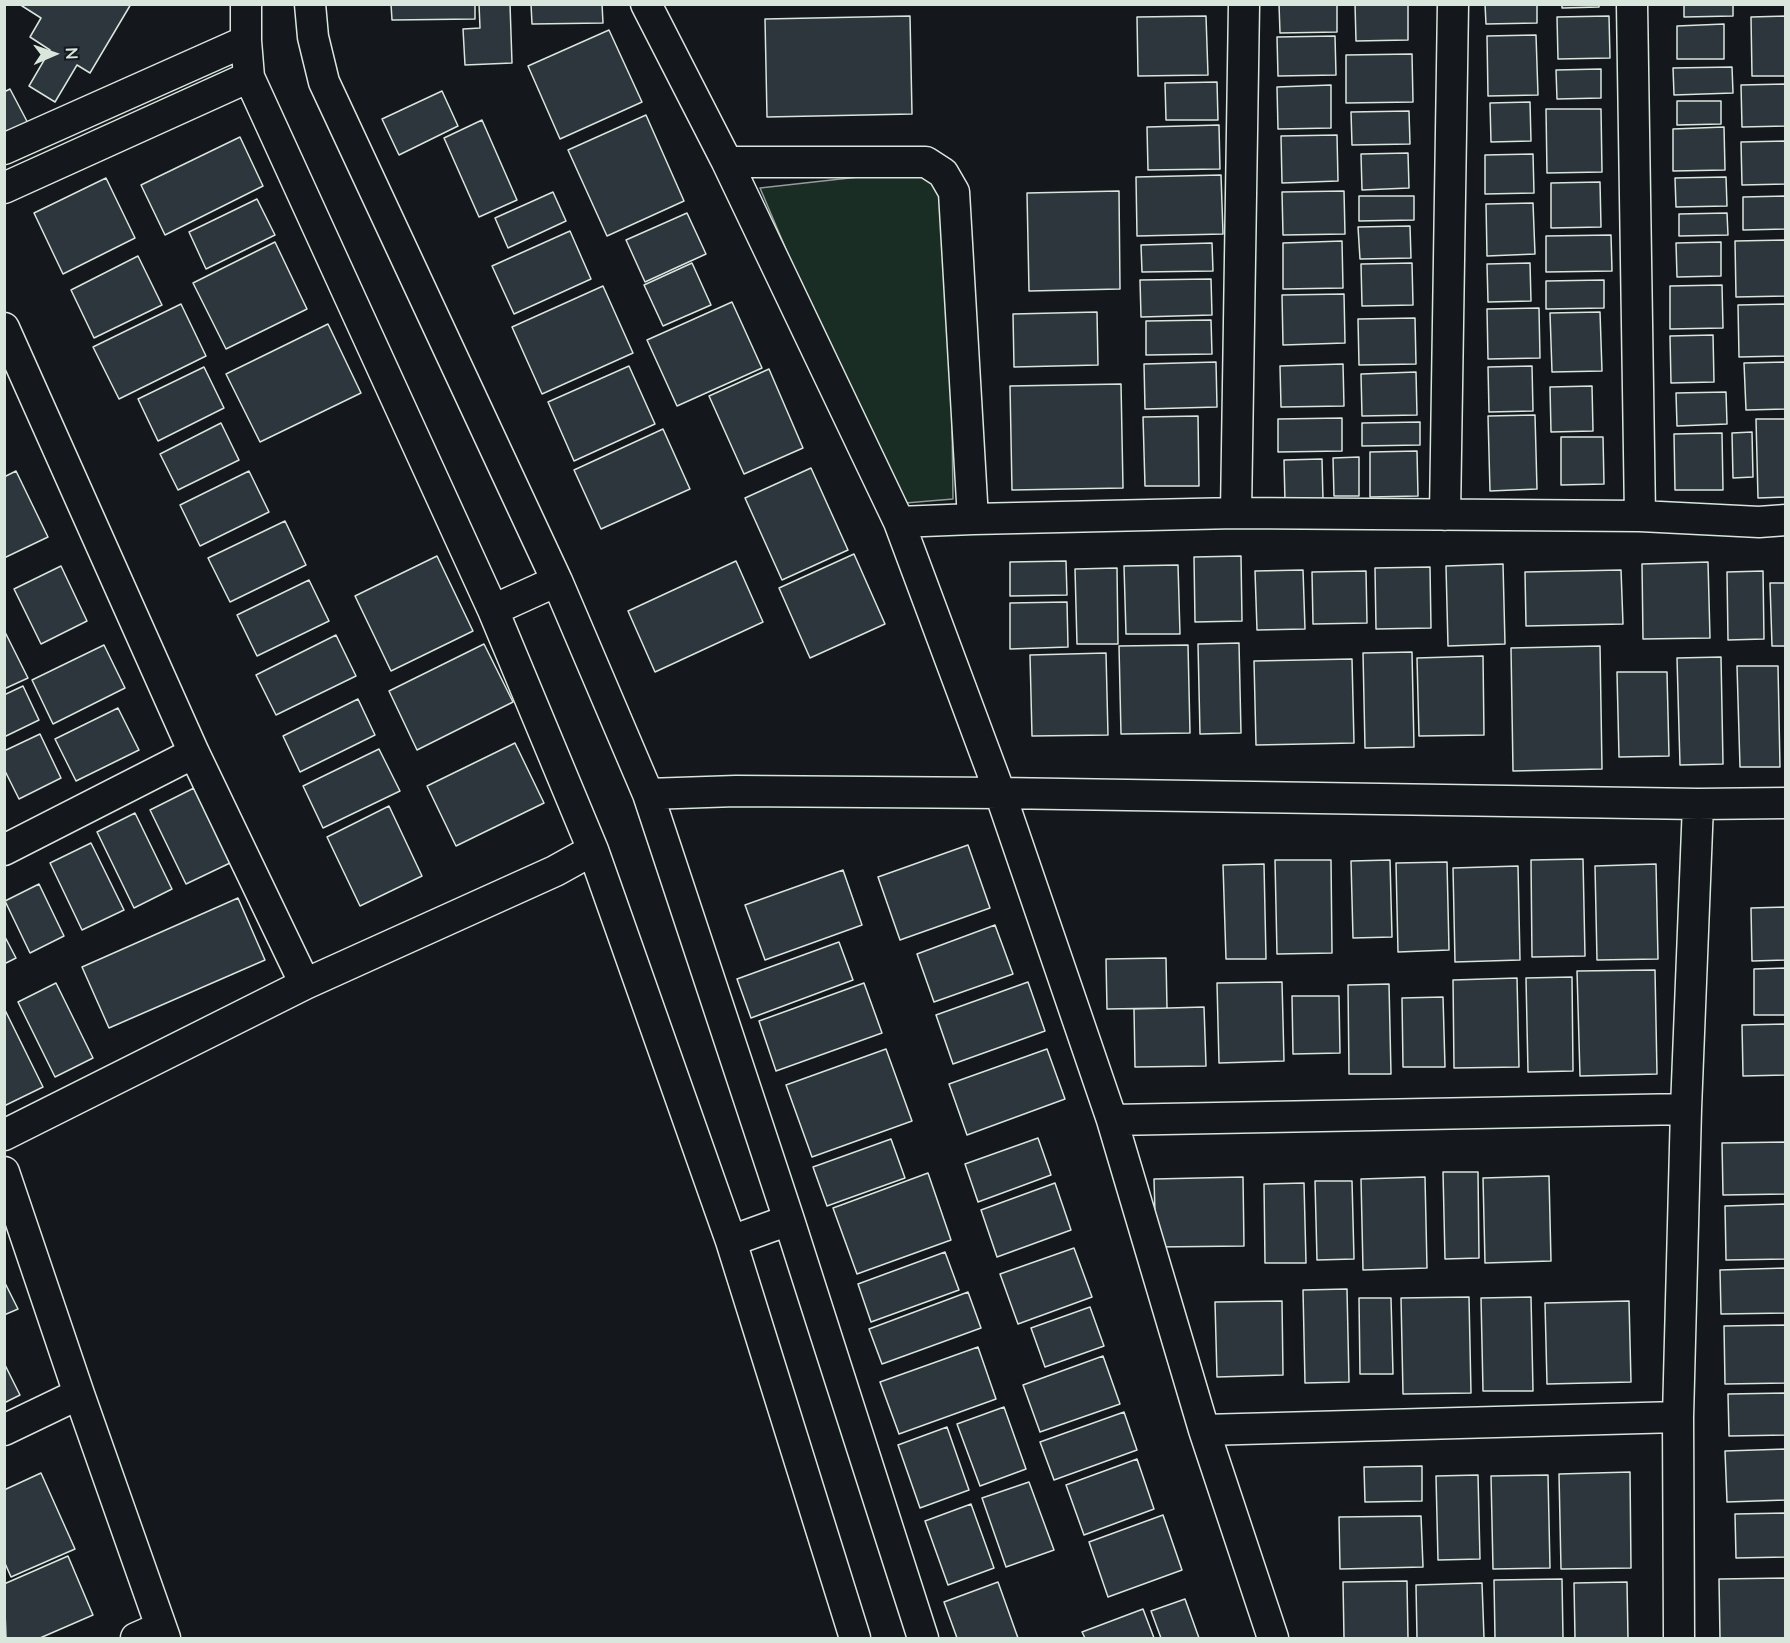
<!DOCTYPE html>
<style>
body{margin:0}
#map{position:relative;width:1790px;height:1643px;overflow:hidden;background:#14181c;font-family:Lato,sans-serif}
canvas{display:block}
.frame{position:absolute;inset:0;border:6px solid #d8e6dc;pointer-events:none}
.north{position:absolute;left:24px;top:24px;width:60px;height:60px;-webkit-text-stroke:4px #14181c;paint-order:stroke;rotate:88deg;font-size:16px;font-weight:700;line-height:24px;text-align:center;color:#d8e6dc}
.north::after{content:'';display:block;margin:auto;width:21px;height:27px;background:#d8e6dc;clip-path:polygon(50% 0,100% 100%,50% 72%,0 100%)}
</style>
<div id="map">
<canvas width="1790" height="1643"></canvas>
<div class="frame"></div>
<div class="north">N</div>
</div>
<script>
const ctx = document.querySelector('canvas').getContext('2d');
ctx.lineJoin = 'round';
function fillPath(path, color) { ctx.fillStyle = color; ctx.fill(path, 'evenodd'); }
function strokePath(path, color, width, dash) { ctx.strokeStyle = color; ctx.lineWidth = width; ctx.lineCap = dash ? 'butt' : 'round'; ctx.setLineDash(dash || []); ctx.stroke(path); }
const green = new Path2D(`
 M921,170L949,199L953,499L894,504L760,188Z`);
fillPath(green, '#1a2d24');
strokePath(green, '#939e99', 1.5);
const building = new Path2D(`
 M19,4H131L90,73L77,65L55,102L29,86L50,50L30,37L41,18Z
 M391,4H475V19L392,20Z
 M479,4H510L512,63L465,65L463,29L480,28Z
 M531,4H602L603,23L532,24Z
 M1279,4H1337V32L1280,33Z
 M1355,4H1408V40L1356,41Z
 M1485,4H1537V23L1486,24Z
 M1562,4H1599V7L1562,8Z
 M1684,4H1733V16L1684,17Z
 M910,16L912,114L767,117L765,19Z
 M1206,16L1208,75L1138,76L1137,17Z
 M1609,16L1610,58L1558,59L1557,17Z
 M1786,16V76H1752L1751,17Z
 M1724,24V59H1677V26Z
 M609,30L642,102L560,139L528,66Z
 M1536,35L1538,95L1488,96L1487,36Z
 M1335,36L1336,75L1278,76L1277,37Z
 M1412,54L1413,102L1346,103V55Z
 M1732,67L1733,93L1674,95L1673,68Z
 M1601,69V98L1557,99L1556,70Z
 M1217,82L1218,120H1166L1165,83Z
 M1786,84V126L1742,127L1741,85Z
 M1331,85V128L1278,129L1277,87Z
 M10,89L30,127L4,140V92Z
 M442,91L458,126L399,155L382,119Z
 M1677,101H1721V124L1677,125Z
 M1530,102L1531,141L1491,142L1490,103Z
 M1546,109H1601L1602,172L1547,173Z
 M1409,111L1410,144L1352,145L1351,112Z
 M646,115L684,201L607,236L568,150Z
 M482,120L517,200L479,217L444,138Z
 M1219,125L1220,169L1148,170L1147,127Z
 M1724,127L1725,170L1673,171V129Z
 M1337,135L1338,181L1282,183L1281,136Z
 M240,137L263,186L165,235L141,185Z
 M1786,141V184L1742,185L1741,142Z
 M1408,153L1409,188L1362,190L1361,154Z
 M1533,154L1534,193L1485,194V155Z
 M1221,175L1223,234L1137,236L1136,177Z
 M1726,177L1727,206L1676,207L1675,178Z
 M106,178L135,238L63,274L34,213Z
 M1600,182L1601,227L1551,228V183Z
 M1119,191L1120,289L1029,291L1027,193Z
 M1344,191L1345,234L1283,235L1282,192Z
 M553,192L566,221L508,248L495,218Z
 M1359,196H1414V220L1359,221Z
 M1786,196V229L1743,230V197Z
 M257,199L275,235L206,269L189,232Z
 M1533,203L1535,254L1487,256L1486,204Z
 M687,213L706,254L645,282L626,240Z
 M1727,213L1728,235L1679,236V214Z
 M1410,226L1411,258L1360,259L1358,227Z
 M570,231L591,279L514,314L492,266Z
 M1611,235L1612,271L1546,272V236Z
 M1786,240V296L1736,297L1735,241Z
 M1342,241L1343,288L1283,289V243Z
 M275,242L307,309L226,349L193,283Z
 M1721,242V276L1677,277L1676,243Z
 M1212,243L1213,271L1142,272L1141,245Z
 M138,256L162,305L94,338L71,290Z
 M692,263L711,305L663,326L644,285Z
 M1412,263L1413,305L1362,306L1361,264Z
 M1530,263L1531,301L1488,302L1487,264Z
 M1211,279L1212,315L1141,317L1140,280Z
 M1604,280V308L1546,309V281Z
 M1722,285L1723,328L1670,329V286Z
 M603,286L633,353L542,394L512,327Z
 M1344,294L1345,343L1283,345L1282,295Z
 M732,302L762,368L677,406L647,340Z
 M181,304L206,356L119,399L93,347Z
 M1786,304V356L1739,357L1738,305Z
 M1539,308L1540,358L1488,359L1487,309Z
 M1097,312L1098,365L1014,367L1013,314Z
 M1600,312L1602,371L1552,372L1550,313Z
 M1415,318L1416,364L1359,365L1358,319Z
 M1211,320L1212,354L1146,355V321Z
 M328,324L361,393L260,442L226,374Z
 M1713,335L1714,382L1671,383L1670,336Z
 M1216,362L1217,407L1145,409L1144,364Z
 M1786,362V409L1746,410L1744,363Z
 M1343,364L1344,406L1281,407L1280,366Z
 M629,366L655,424L574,461L548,402Z
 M1532,366L1533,411L1489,412L1488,367Z
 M204,367L224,408L158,441L138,399Z
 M769,369L803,448L744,474L709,396Z
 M1416,372L1417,415L1362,416L1361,374Z
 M1121,384L1123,488L1012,490L1010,386Z
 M1592,386L1593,431L1551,432L1550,387Z
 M1726,392L1727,424L1677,426L1676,393Z
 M1535,415L1537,489L1490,491L1488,416Z
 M1198,416L1199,486H1145L1143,417Z
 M1342,418V451L1278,452V419Z
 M1756,419H1786V497L1758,498Z
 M1420,422V445L1362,446V423Z
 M221,423L239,460L178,490L160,454Z
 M663,429L690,489L601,529L574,470Z
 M1752,432L1753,477L1733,478L1732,433Z
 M1722,433L1723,490H1675L1674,434Z
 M1561,437H1603L1604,484L1561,485Z
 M1417,451L1418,496L1370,497V452Z
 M1359,457V496H1334L1333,458Z
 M1322,459L1323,500L1285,501L1284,460Z
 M811,468L848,550L782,580L745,498Z
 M16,471L48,537L4,558V477Z
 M249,471L269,512L200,546L180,505Z
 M285,521L306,565L230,602L208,558Z
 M854,554L885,624L810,658L779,588Z
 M437,556L473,631L391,671L355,596Z
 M1241,556L1242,621L1195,622L1194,557Z
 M736,561L763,622L655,672L628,611Z
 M1066,561L1067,595L1010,596V562Z
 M1708,562L1710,638L1643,639L1642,564Z
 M1503,564L1505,644L1448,646L1446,566Z
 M1178,565L1180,634H1126L1124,566Z
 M61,566L87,621L41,644L14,589Z
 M1430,567L1431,628L1376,629L1375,568Z
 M1117,568L1118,644H1077L1075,569Z
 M1303,570L1305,629L1257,630L1255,571Z
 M1621,570L1623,624L1526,626L1525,572Z
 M1366,571L1367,623L1313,624L1312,572Z
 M1763,571L1764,639L1728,640L1727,572Z
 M309,580L329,621L257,656L237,615Z
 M1770,583H1786V646H1772Z
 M1067,602L1068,647L1010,649V603Z
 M4,630L28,678L4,689Z
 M336,635L356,676L276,715L256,675Z
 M1239,643L1241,733L1200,734L1198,644Z
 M484,644L513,702L417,750L389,691Z
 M104,645L125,688L53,724L32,680Z
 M1188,645L1190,733L1121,734L1119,646Z
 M1600,646L1602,769L1513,771L1511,648Z
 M1412,652L1414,747L1365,748L1363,653Z
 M1106,653L1108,735L1032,736L1030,655Z
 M1483,656L1484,735L1419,736L1417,658Z
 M1721,657L1723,764L1680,765L1677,658Z
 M1352,659L1354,743L1256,745L1254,661Z
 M1737,666H1778L1780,767H1740Z
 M1617,672H1667L1669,756L1619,757Z
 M23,686L39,720L4,737V695Z
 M358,699L375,735L300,772L283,736Z
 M118,708L139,750L76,781L55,739Z
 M40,734L61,778L19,799L4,769V751Z
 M515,743L544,803L456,846L427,786Z
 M379,749L400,791L323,828L303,786Z
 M194,788L230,863L186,884L150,810Z
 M389,806L422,876L360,906L327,837Z
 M135,813L172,889L134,908L97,832Z
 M91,843L124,910L82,930L50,863Z
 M968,845L990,908L900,940L878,877Z
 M1583,859L1585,956L1532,957L1531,860Z
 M1275,860H1331L1332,953L1277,954Z
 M1390,860L1392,937L1353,938L1351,861Z
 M1447,862L1449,950L1398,952L1396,863Z
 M1264,864L1266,959H1226L1223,865Z
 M1656,864L1658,959L1597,960L1595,866Z
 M1518,866L1520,960L1455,962L1453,868Z
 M843,870L862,925L765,960L745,905Z
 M39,884L64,936L30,953L5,901Z
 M238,898L265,960L109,1028L82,967Z
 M1786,907V960L1752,961L1751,908Z
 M995,925L1013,974L934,1002L917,954Z
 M4,935L16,958L4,964Z
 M839,942L853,980L751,1018L737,979Z
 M1166,958L1167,1008L1107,1009L1106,959Z
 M1786,968V1015H1754V969Z
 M1655,970L1657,1074L1580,1076L1577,971Z
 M1572,977L1573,1071L1528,1072L1526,978Z
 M1517,978L1519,1067L1454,1068L1453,980Z
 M1028,982L1045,1031L953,1064L936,1015Z
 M1282,982L1284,1061L1219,1063L1217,983Z
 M56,983L93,1058L55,1077L18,1002Z
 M864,983L882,1033L776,1071L759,1021Z
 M1389,984L1391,1074H1349L1348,985Z
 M1292,996H1339L1340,1053L1293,1054Z
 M1443,997L1445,1067H1403L1402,998Z
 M1204,1007L1206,1066L1135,1067L1134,1009Z
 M4,1008L43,1087L4,1106Z
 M1786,1024V1075L1743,1076L1742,1025Z
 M886,1049L912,1121L812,1157L786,1085Z
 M1047,1049L1065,1099L967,1135L949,1084Z
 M1038,1138L1051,1175L978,1202L965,1164Z
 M891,1139L905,1178L827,1206L813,1167Z
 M1786,1142V1194L1723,1195L1722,1143Z
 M1443,1172H1478L1479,1258L1445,1259Z
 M928,1173L951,1240L857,1274L833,1208Z
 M1549,1176L1551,1261L1485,1263L1483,1178Z
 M1243,1177L1244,1246L1156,1247L1154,1179Z
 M1425,1177L1427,1268L1363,1270L1361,1179Z
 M1315,1181H1352L1354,1259L1317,1260Z
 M1055,1183L1071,1230L997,1257L981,1210Z
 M1304,1183L1306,1263H1265L1264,1184Z
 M1786,1204V1259L1726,1260L1725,1206Z
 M1074,1248L1092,1297L1018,1324L1000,1274Z
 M945,1252L959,1290L871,1322L858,1284Z
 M1786,1268V1313L1721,1314L1720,1270Z
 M4,1281L18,1309L4,1315Z
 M1347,1289L1349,1382L1305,1383L1303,1290Z
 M968,1292L981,1328L882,1364L869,1329Z
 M1469,1297L1471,1393L1403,1394L1401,1298Z
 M1531,1297L1533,1391H1483L1481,1298Z
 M1359,1298H1391L1393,1374H1360Z
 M1282,1301L1283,1375L1217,1377L1215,1302Z
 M1629,1301L1631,1382L1547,1384L1545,1303Z
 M1090,1307L1104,1346L1045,1367L1031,1328Z
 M1786,1325V1383L1725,1384L1724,1326Z
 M978,1347L996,1399L899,1434L880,1382Z
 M1103,1356L1120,1404L1040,1432L1023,1385Z
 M4,1363L20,1395L4,1403Z
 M1786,1393V1435L1729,1436L1728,1394Z
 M1004,1407L1026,1469L980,1486L957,1424Z
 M1124,1412L1137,1450L1054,1480L1040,1442Z
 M947,1427L969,1490L920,1508L898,1445Z
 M1786,1449V1500L1727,1502L1725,1451Z
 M1137,1459L1154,1509L1084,1535L1066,1485Z
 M1422,1466V1501L1365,1502L1364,1467Z
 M1630,1472L1631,1568L1561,1569L1559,1474Z
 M41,1473L75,1549L11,1577L4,1561V1490Z
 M1478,1475L1480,1559L1438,1560L1436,1476Z
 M1548,1475L1550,1568L1493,1569L1491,1476Z
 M1029,1482L1054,1550L1006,1567L982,1498Z
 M971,1504L994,1568L948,1585L925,1521Z
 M1786,1513V1557L1736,1558L1735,1514Z
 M1163,1515L1182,1570L1108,1597L1089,1542Z
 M1421,1516L1423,1567L1340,1569L1339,1517Z
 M68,1556L93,1615L40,1638H6L4,1584Z
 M1786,1578V1638H1720L1719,1579Z
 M1562,1579L1563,1638H1495L1494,1580Z
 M1407,1581L1408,1638H1344L1343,1582Z
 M998,1582L1018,1638H957L944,1602Z
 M1627,1582L1628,1638H1575L1574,1583Z
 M1482,1583L1484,1638H1417L1416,1585Z
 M1185,1599L1199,1638H1161L1151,1611Z
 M1143,1609L1154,1638H1085L1082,1632Z`);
fillPath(building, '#2c363c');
strokePath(building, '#d8e6dc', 1.5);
const street = new Path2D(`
 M246,4V41L249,77L493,610L593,850L731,1241L855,1638
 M310,4L313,37L324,82L557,581L648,794L789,1220L923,1638
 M646,4L727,162L899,522L1000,793L1112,1120L1204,1430L1273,1638
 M1632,4L1640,516
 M4,149L246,41
 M727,162H926L943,173L954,192L973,519
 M4,188L249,77
 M4,328L194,753L305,984
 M1236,513L1244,4
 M1445,515L1453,4
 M899,522L973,519L1236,513L1640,516L1759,522L1786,520
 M493,610L557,581
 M648,794L736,791L1000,793L1698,804L1786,803
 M4,850L194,753
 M1112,1120L1686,1109
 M4,1135L305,984L555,871L593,850
 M4,1172L79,1394L165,1638
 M731,1241L789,1220
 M4,1430L79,1394
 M1204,1430L1678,1417
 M136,1638L161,1627
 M1679,1638L1678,1417L1686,1109L1698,804`);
strokePath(street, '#d8e6dc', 33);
strokePath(street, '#14181c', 30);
</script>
